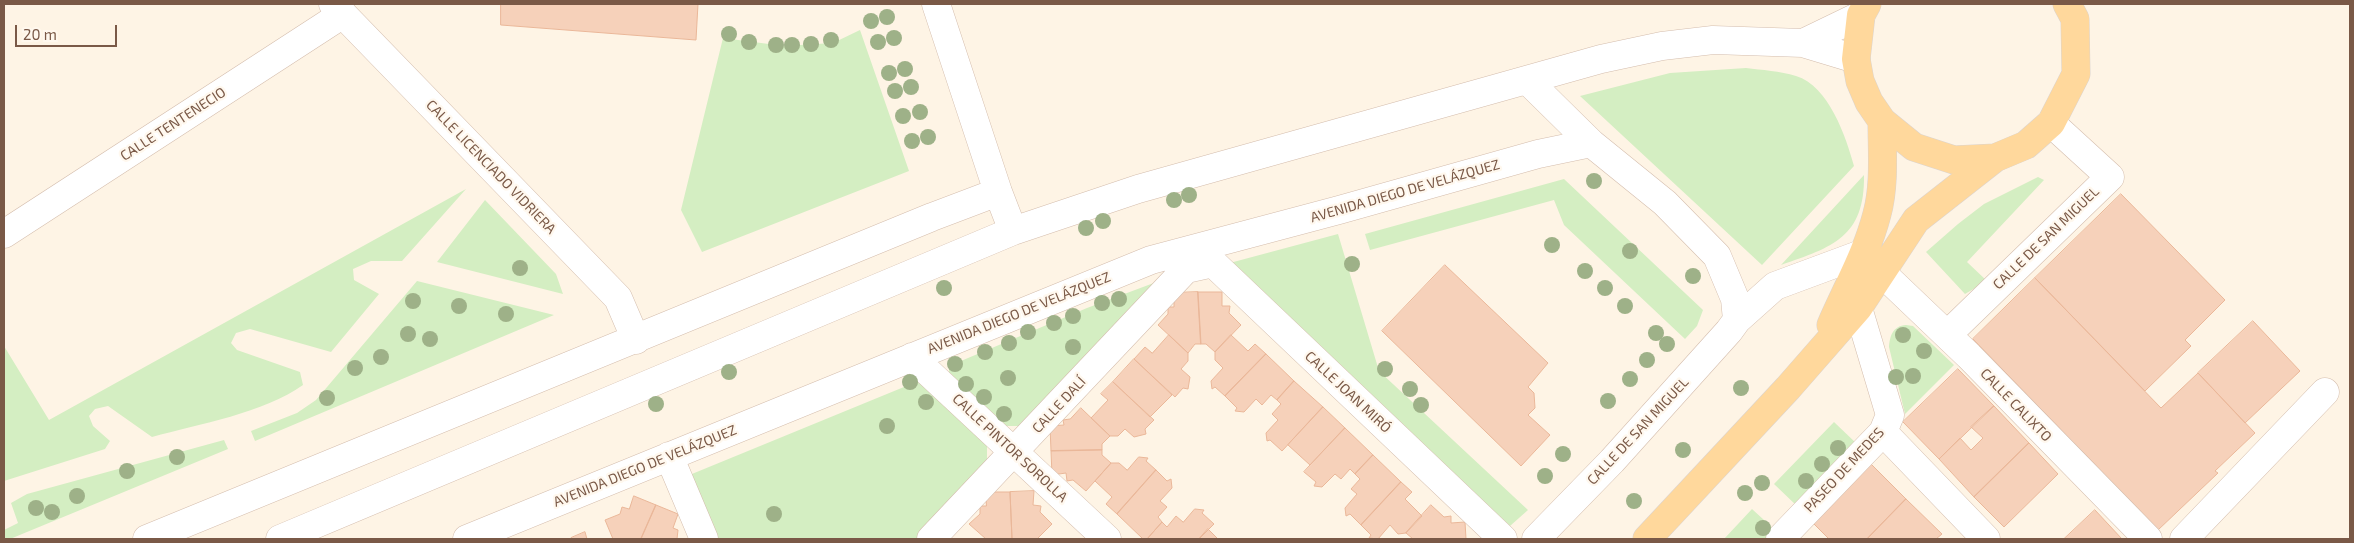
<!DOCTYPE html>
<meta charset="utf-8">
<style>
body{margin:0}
#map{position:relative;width:2354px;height:543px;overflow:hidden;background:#fef4e5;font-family:"Exo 2",sans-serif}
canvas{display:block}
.frame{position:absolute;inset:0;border:5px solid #7a5947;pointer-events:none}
.scale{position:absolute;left:15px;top:25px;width:102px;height:22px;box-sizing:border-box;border:2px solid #7a5947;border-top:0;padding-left:6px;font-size:15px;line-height:18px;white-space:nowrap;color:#7a5947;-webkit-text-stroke:4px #fff8ee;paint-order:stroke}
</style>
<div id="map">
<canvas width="2354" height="543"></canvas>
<div class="frame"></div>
<div class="scale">20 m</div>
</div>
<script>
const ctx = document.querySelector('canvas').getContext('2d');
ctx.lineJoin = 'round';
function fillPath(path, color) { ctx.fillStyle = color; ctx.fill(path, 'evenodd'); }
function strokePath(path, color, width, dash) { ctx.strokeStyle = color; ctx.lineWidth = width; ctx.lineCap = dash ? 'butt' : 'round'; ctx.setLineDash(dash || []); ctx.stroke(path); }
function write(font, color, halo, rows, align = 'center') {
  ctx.font = font + ' "Exo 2",sans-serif'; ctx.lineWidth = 4.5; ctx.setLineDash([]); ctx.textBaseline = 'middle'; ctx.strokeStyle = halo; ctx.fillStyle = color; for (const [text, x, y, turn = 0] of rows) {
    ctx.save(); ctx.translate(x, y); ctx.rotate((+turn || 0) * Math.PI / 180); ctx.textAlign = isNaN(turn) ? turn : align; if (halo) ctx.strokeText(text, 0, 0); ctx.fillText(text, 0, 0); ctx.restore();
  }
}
fillPath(new Path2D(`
 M860,30L909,171L702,252L681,210L723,38L784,46L833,43Z
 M1746,68C1762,70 1780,71 1796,76C1829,86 1846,137 1854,166L1762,265L1580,96L1670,73Z
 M1864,175C1865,237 1833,247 1781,265Z
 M2038,177L2044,180L1967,262L1987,281L1965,294L1926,252L1958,224L1984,204Z
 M1564,179L1703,310L1697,326L1685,339L1564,225L1554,200L1370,250L1365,234Z
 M466,189L402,261H371L353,269L354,280L379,294L331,352L250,329L236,333L231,343L237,350L300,372L303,385C264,413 199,424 152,437L108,406L95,409L89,416L93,426L110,441L105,449L4,481V346L49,420Z
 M485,200L556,274L563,294L437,262Z
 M1338,234L1379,371L1528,510L1510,526L1226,264Z
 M1167,278L1032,426H1001L949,376V366L1087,308Z
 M417,281L554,315L255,441L251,431L297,413L316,400Z
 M1906,325L1913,326L1954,365L1905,414L1889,347C1890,335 1893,326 1906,325Z
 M921,380L987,442V470L922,539H714L687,476Z
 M1834,422L1857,444L1798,507L1774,484Z
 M224,440L228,449L10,539H4V530L18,523L11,503L27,494Z
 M1752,509L1776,531L1768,539H1724Z`), '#d4eec2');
const building = new Path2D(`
 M501,4H698L696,40L501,25Z
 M2121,194L2225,300L2185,340L2191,346L2145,391L2035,278Z
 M1445,265L1548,363L1528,387L1534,393L1535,408L1528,415L1550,435L1521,466L1382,331Z
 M2035,278L2161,408L2198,373L2255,433L2215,471L2218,473L2158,530L1973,339Z
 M1198,292H1222V306H1230L1229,313L1241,325L1215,352L1206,344H1201Z
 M1198,292L1201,344H1195L1188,353L1158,325L1168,314V307H1174V293Z
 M2253,321L2300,371L2245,423L2198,373Z
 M1169,335L1188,353V361L1181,369L1190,377L1188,389L1183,388L1175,397L1134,359L1145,347L1152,353Z
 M1231,335L1248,351L1255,344L1266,354L1225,396L1215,387L1212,389L1211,381L1223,368L1215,360V352Z
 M1266,354L1294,381L1277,400L1271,395L1262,405L1256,399L1244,412L1235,411L1237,408L1225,396Z
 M1134,359L1172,395L1150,417L1113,382Z
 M1958,369L1994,406L1939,459L1903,422Z
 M1294,381L1323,407L1282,451L1270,440L1267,441L1266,433L1278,420L1272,414L1281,404L1277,400Z
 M1113,382L1154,420L1145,429L1146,434L1134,437L1125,429L1118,436H1110L1091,418L1108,400L1101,394Z
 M1994,406L2029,443L1974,497L1939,459L1960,438L1971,450L1983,438L1971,427Z
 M1323,407L1345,428L1310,465L1288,445Z
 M1081,408L1110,436L1102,444V450L1051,451L1050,426L1064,425L1063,420L1070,419Z
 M1345,428L1373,455L1355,474L1350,469L1341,479L1335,474L1322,487L1314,486L1316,482L1304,472Z
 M2029,443L2058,474L2004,527L1974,497Z
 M1102,450V455L1111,463L1086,491L1073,480L1067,481L1066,473L1052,475L1051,451Z
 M1373,455L1401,482L1361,525L1350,514L1346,516L1345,508L1357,494L1351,489L1360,479L1355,474Z
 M1139,457L1148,458L1146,461L1156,470L1117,514L1106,504L1112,497L1095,481L1111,463H1119L1127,470Z
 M1868,461L1906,499L1867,539H1829L1810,520Z
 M1156,470L1167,481L1171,479L1172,488L1160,501L1167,507L1158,517L1162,522L1147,539H1143L1117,514Z
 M1401,482L1412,492L1405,499L1422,516L1406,533L1398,534L1390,525L1378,539L1369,538L1371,535L1361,525Z
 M1034,491L1033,505L1041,506L1040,512L1052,524L1037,539H1012L1010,492Z
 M986,492H1010L1012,539H986L969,524L980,514V506H986Z
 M634,496L656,505L641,539H613L605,520L620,514L622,507L629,509Z
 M1906,499L1942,534L1936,539H1867Z
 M656,505L678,514L673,528L678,530L677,539H641Z
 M1431,505L1444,517L1451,516V523L1465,522L1466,539H1413L1406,533Z
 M1195,509L1204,510L1202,513L1214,524L1199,539H1147L1162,522L1167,527L1176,516L1183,522Z
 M2095,510L2122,539H2064Z
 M1208,529L1218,539H1199Z
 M585,532L587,539H571V538Z`);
fillPath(building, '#f6d1ba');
strokePath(building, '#eab799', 1);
const minor = new Path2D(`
 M333,4L618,298L636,340
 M936,4L998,192L1013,231
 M1803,43L1861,15
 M1528,81L1591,143L1665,203L1717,256L1735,299L1737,320
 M4,234L343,14
 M1882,273L1969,356L2148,539
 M1947,335L2110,177L2051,123
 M912,357L1107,539
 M1883,432L1986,539
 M669,456L704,539
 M147,539L932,217L998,192
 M280,539L1013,231L1138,189L1601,59L1662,46L1713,40L1803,43L1856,59
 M467,539L1151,260L1339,210L1538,154L1591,143
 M931,539L1186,269L1213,263L1503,539
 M1536,539L1612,461L1729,331L1737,320L1775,286L1864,253
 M1780,539L1883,432L1890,415L1858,308
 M2184,539L2325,392`);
const major = new Path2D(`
 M1867,4L1861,15L1856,59L1860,81L1869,102L1882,121L1914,147L1954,160L1995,158L2026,145L2051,123L2076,74L2075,19L2067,4
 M1831,325C1847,288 1867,253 1877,214C1885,185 1882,151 1882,121
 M1647,539L1788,388L1858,308L1916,220L1995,158`);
strokePath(minor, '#d4bdad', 29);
strokePath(major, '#dcd4cf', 29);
strokePath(minor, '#fff', 28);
strokePath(major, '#ffd89c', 28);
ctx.fillStyle = '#9eb188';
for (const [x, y] of [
 [887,17],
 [871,21],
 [729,34],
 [894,38],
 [831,40],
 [749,42],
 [878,42],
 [811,44],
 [776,45],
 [792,45],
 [905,69],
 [889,73],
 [911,87],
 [895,91],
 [920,112],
 [903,116],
 [928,137],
 [912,141],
 [1594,181],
 [1189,195],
 [1174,200],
 [1103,221],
 [1086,228],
 [1552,245],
 [1630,251],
 [1352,264],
 [520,268],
 [1585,271],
 [1693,276],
 [944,288],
 [1605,288],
 [1119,299],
 [413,301],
 [1102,303],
 [459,306],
 [1625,306],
 [506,314],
 [1073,316],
 [1054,323],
 [1028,332],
 [1656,333],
 [408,334],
 [1903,335],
 [430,339],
 [1009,343],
 [1667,344],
 [1073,347],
 [1924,351],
 [985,352],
 [381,357],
 [1647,360],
 [955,364],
 [355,368],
 [1385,369],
 [729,372],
 [1913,376],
 [1896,377],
 [1008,378],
 [1630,379],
 [910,382],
 [966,384],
 [1741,388],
 [1410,389],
 [984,397],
 [327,398],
 [1608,401],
 [926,402],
 [656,404],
 [1421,405],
 [1004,414],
 [887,426],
 [1838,448],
 [1683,450],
 [1563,454],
 [177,457],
 [1822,464],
 [127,471],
 [1545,476],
 [1806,481],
 [1762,483],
 [1745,493],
 [77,496],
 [1634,501],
 [36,508],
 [52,512],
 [774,514],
 [1763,528]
]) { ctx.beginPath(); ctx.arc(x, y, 8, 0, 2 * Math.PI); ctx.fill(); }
write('14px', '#7a5947', '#fff8ee', [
 ["CALLE TENTENECIO",173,124,-33],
 ["CALLE LICENCIADO VIDRIERA",491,167,46],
 ["AVENIDA DIEGO DE VELÁZQUEZ",1405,191,-16],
 ["CALLE DE SAN MIGUEL",2046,238,-44],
 ["AVENIDA DIEGO DE VELÁZQUEZ",1019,313,-22],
 ["CALLE JOAN MIRÓ",1348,392,43],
 ["CALLE DALÍ",1059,405,-47],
 ["CALLE CALIXTO",2016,405,46],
 ["CALLE DE SAN MIGUEL",1638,431,-47],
 ["CALLE PINTOR SOROLLA",1010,448,43],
 ["AVENIDA DIEGO DE VELÁZQUEZ",645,466,-22],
 ["PASEO DE MEDES",1844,470,-47]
]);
</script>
